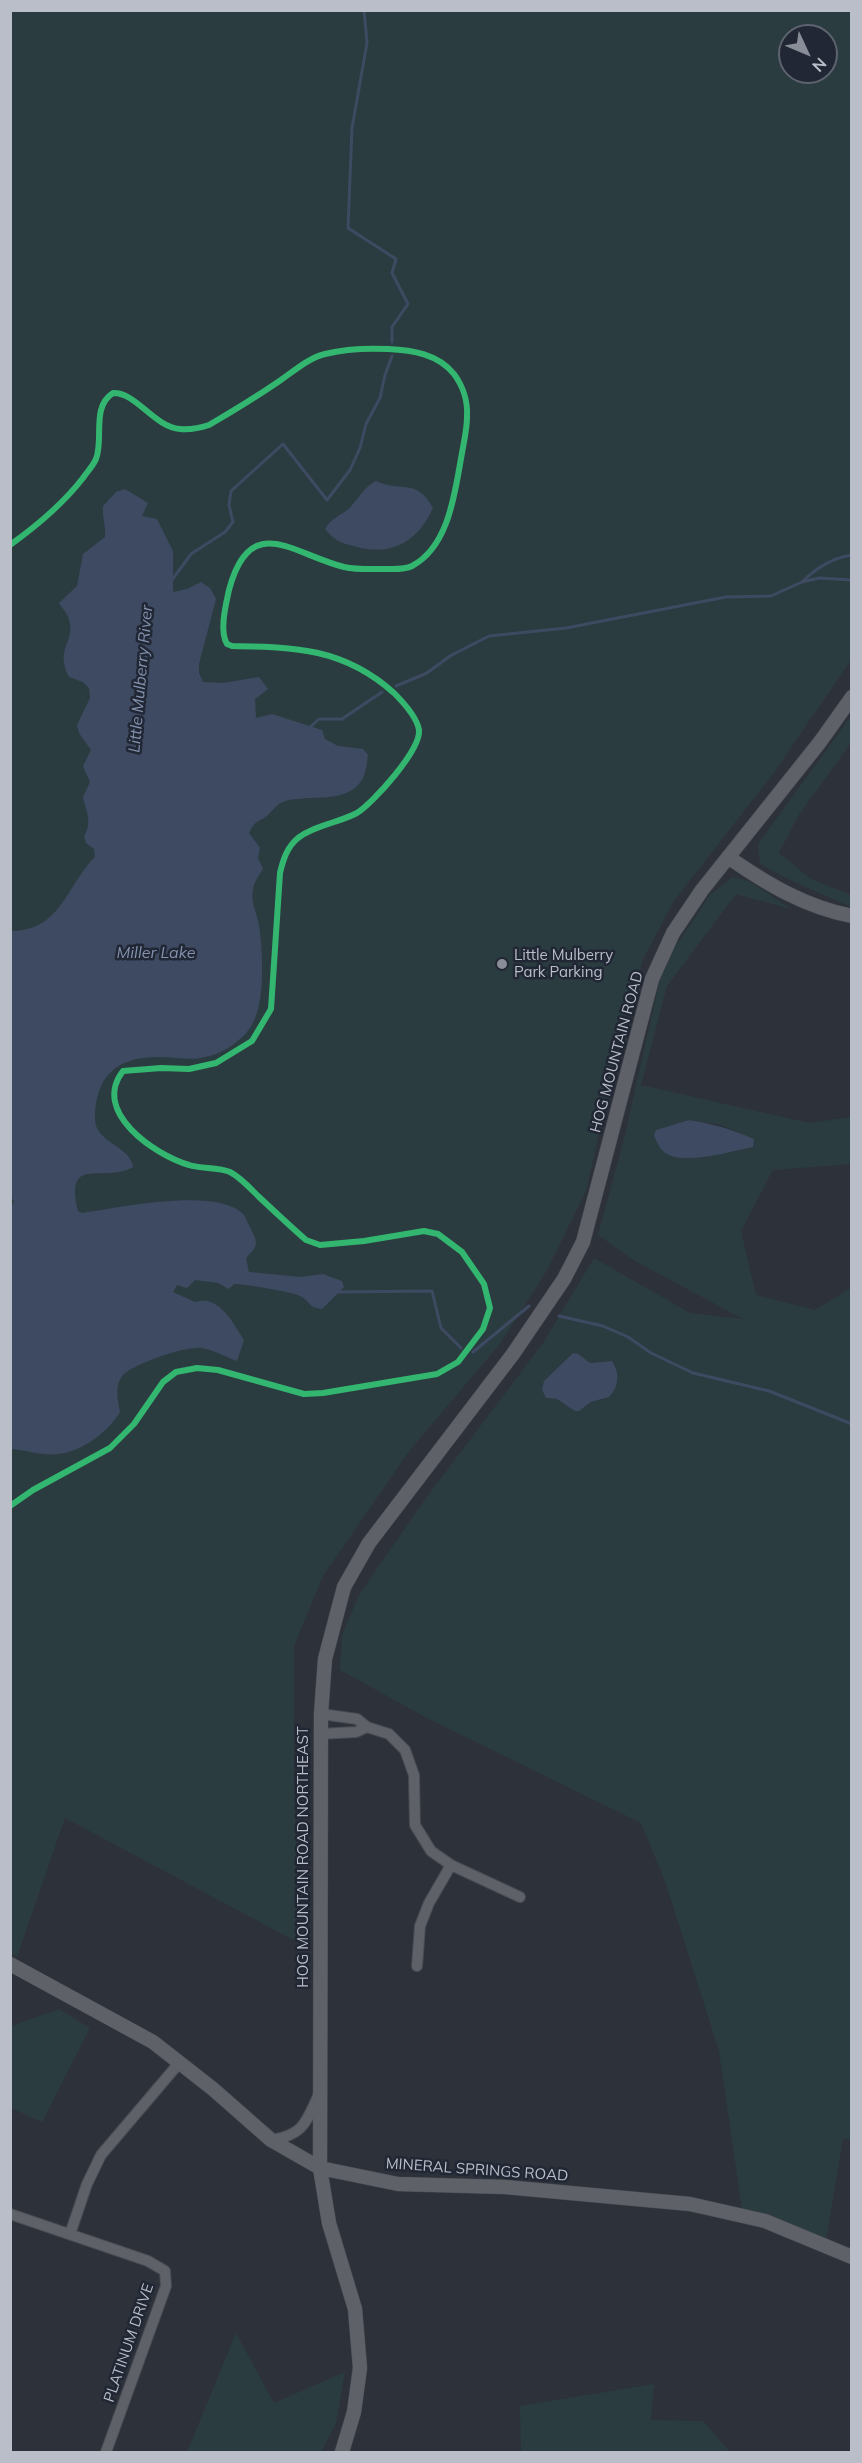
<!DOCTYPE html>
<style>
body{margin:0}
#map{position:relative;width:862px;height:2463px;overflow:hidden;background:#2d313a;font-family:Mulish,sans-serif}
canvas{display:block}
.frame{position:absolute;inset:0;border:12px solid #b9bec9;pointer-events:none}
.north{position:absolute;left:778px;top:24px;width:60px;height:60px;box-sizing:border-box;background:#212734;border:2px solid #5e6370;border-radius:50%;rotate:134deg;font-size:16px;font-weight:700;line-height:24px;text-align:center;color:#b9bec9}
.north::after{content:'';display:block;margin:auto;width:21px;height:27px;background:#888d97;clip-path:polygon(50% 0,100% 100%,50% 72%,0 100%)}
</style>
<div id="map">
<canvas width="862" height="2463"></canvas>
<div class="frame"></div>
<div class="north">N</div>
</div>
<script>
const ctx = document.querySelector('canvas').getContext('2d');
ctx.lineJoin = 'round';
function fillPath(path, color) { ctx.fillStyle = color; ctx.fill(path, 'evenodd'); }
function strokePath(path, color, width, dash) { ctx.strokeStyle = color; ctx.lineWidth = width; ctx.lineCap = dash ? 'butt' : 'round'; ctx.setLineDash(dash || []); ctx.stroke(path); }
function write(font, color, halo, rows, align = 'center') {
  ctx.font = font + ' Mulish,sans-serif'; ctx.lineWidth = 5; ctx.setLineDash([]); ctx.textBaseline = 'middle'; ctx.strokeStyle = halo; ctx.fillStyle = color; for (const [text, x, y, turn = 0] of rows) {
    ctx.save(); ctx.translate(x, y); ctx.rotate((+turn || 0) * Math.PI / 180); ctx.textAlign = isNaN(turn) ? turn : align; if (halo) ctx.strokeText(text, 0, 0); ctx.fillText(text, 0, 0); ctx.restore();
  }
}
fillPath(new Path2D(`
 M10,11H851V660L773,774L674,901L644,957L629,1002L586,1191L546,1272L499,1345L410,1450L323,1576L294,1646V1780L299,1943L65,1818L17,1957L11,1953ZM790,36H826V72H790Z
 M851,716V743L798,816L779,853L811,879L851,895V907L790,880L760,864L758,844Z
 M732,877L749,881L791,909L736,894L667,986L641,1085L809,1123L851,1117V1164L773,1170L741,1231L756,1295L815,1310L851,1288L852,2139H843L826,2240L742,2209L719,2051L666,1884L641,1823L425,1717L340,1670L342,1635L360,1593L426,1498L543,1343L594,1258L690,1313L743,1319L635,1261L598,1235L624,1139L660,979L674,949L709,896ZM689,1120L721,1125L753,1138L656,1130ZM573,1353L590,1363L612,1361L616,1367L604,1399L591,1402L584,1408L569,1407L557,1399L546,1398L542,1390L547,1378Z
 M59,2009L90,2028L42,2122L11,2108V2026Z
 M236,2333L274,2403L345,2372L336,2423L321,2452H187Z
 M654,2384L651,2420L703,2421L730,2452H521L520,2406Z`), '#2b3c40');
fillPath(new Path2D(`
 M376,481C401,493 416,477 433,508C418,541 393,556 357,547C342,543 336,542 325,529C331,519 336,518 346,511C358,501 362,488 376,481Z
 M125,489L148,503L142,516L157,519L173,551V592L187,589L201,582L210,588L216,599L199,664V673L203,682L223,683L259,677L268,689L255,699L256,718L272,714L322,730L325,739L338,746L363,749L368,755C367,762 366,772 363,778C347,808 302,791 279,804C275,807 272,811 269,814C260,823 256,818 249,833L260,848L258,858L263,869C259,875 254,882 253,890C250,900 257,914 259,925C263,951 266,1006 250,1028C240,1042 222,1054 205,1057C190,1061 176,1057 160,1057C118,1056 95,1075 95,1119C95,1143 131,1146 133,1167C104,1184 64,1153 78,1211L82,1213C118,1208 218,1186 244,1215C246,1218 248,1224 250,1227C258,1243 259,1245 246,1258L249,1272L301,1277L323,1274L342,1281L344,1287L322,1309C308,1307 312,1304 302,1297C295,1292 245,1284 234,1284L229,1289L218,1283L195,1280L187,1288L177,1285L173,1292L195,1302C219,1294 233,1323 244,1340L237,1361C226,1357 214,1350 202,1348C187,1345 133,1364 123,1375C114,1385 118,1401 120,1412C109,1431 82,1452 58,1454C42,1456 26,1450 11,1449L10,1210L14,1201L10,1196L11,931C61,931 66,886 95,857L94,849L86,843L84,836C93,822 86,811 83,797L90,782L83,766L91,750L79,733L77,725L90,698L89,688L83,682L69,677C54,648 76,642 69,620C68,614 62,608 59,603L77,586L83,554L105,537C106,526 102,517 103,506L116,492Z
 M689,1120C713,1124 732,1129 754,1139L753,1147C732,1151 687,1165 667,1154C660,1150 657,1143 654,1135L656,1130Z
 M573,1353L578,1354L590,1363L612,1361C620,1373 619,1387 609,1397L591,1402L579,1411H575L557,1399L546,1398L542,1390L544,1381Z`), '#3e4a62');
strokePath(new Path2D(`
 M364,10L367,43L352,128L348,228L396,259L392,273L408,304L392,327V342
 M172,580L191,554L225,532L233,522L229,505L231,491L283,444L327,500L350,470L360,448L366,424L380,398L385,375L392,356
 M802,582C816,568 831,558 852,555
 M396,686L427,673L450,656L489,636L566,628L726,597L771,596L802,582L819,578L852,580
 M309,728L319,719H342L382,692
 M336,1292L432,1291L441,1328L461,1348
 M559,1316L603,1326L628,1337L651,1353L693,1373L769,1391L852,1424
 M473,1352L529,1306`), '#3e4a62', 3);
const minor = new Path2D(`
 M321,1714L357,1719L367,1727L389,1734L405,1750L414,1775L415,1825L431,1851L451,1865L520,1897
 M320,1734L356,1732L367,1727
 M417,1966L420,1926L429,1903L451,1865
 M271,2140C304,2135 306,2122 319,2094
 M10,2214L148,2261L165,2271L166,2286L106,2452
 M70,2234L87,2184L101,2155L180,2062`);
const tertiary = new Path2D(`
 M728,857C767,884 805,907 852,916
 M10,1964L153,2042L213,2089L271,2140L320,2168L398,2184L505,2187L690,2204L765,2221L852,2257
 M342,2452L354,2412L360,2368L355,2309L329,2223L320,2168L321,1714L325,1659L344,1587L369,1543L513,1354L564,1279L583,1242L652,979L673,933L702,890L820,742L852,697`);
strokePath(minor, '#494c53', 12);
strokePath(tertiary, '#494c53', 15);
strokePath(minor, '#5e6168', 10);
strokePath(tertiary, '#5e6168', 14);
strokePath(new Path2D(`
 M10,545C38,525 62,505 83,478C87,472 93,466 96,459C104,439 91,407 113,393C136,392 154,427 180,429C190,430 200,428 209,425C233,411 256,397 278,382C293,372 308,358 325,354C345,349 368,348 388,349C412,350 438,354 454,374C463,386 468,402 467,417C467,429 464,441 462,453C455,490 450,546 412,566C404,570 394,569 385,569C371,569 358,570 344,567C294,555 250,510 229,590C226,604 219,631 227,644L232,646C295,647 344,648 394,693C403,702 417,717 419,730C421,750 373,803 357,813C338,823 315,825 298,838C287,847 283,860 280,873L271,1009L252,1041L216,1063L189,1069L161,1068L123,1071C91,1112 155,1155 189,1165C201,1169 218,1167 230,1172C240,1177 250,1188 258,1196C274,1211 290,1226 306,1240L320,1245L364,1241L424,1231L438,1234L462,1252L484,1284L490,1308L483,1329L458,1362L437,1374L323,1393L304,1394L218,1370L197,1368L176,1372L163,1382L134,1424L110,1448L33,1490L10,1506`), '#33b770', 6);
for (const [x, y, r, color] of [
 [502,964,6,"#888d97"]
]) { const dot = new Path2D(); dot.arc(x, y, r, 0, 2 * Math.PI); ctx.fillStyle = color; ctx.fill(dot); strokePath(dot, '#212734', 2); }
write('15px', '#b9bec9', '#212734', [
 ["Little Mulberry",514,955],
 ["Park Parking",514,972]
], 'left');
write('15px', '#b9bec9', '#212734', [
 ["HOG MOUNTAIN ROAD",617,1052,-75],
 ["HOG MOUNTAIN ROAD NORTHEAST",303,1857,-90],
 ["MINERAL SPRINGS ROAD",477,2170,4],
 ["PLATINUM DRIVE",129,2343,-71]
]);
write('italic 16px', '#8392ae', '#212734', [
 ["Little Mulberry River",141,679,-85],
 ["Miller Lake",156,953]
]);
</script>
